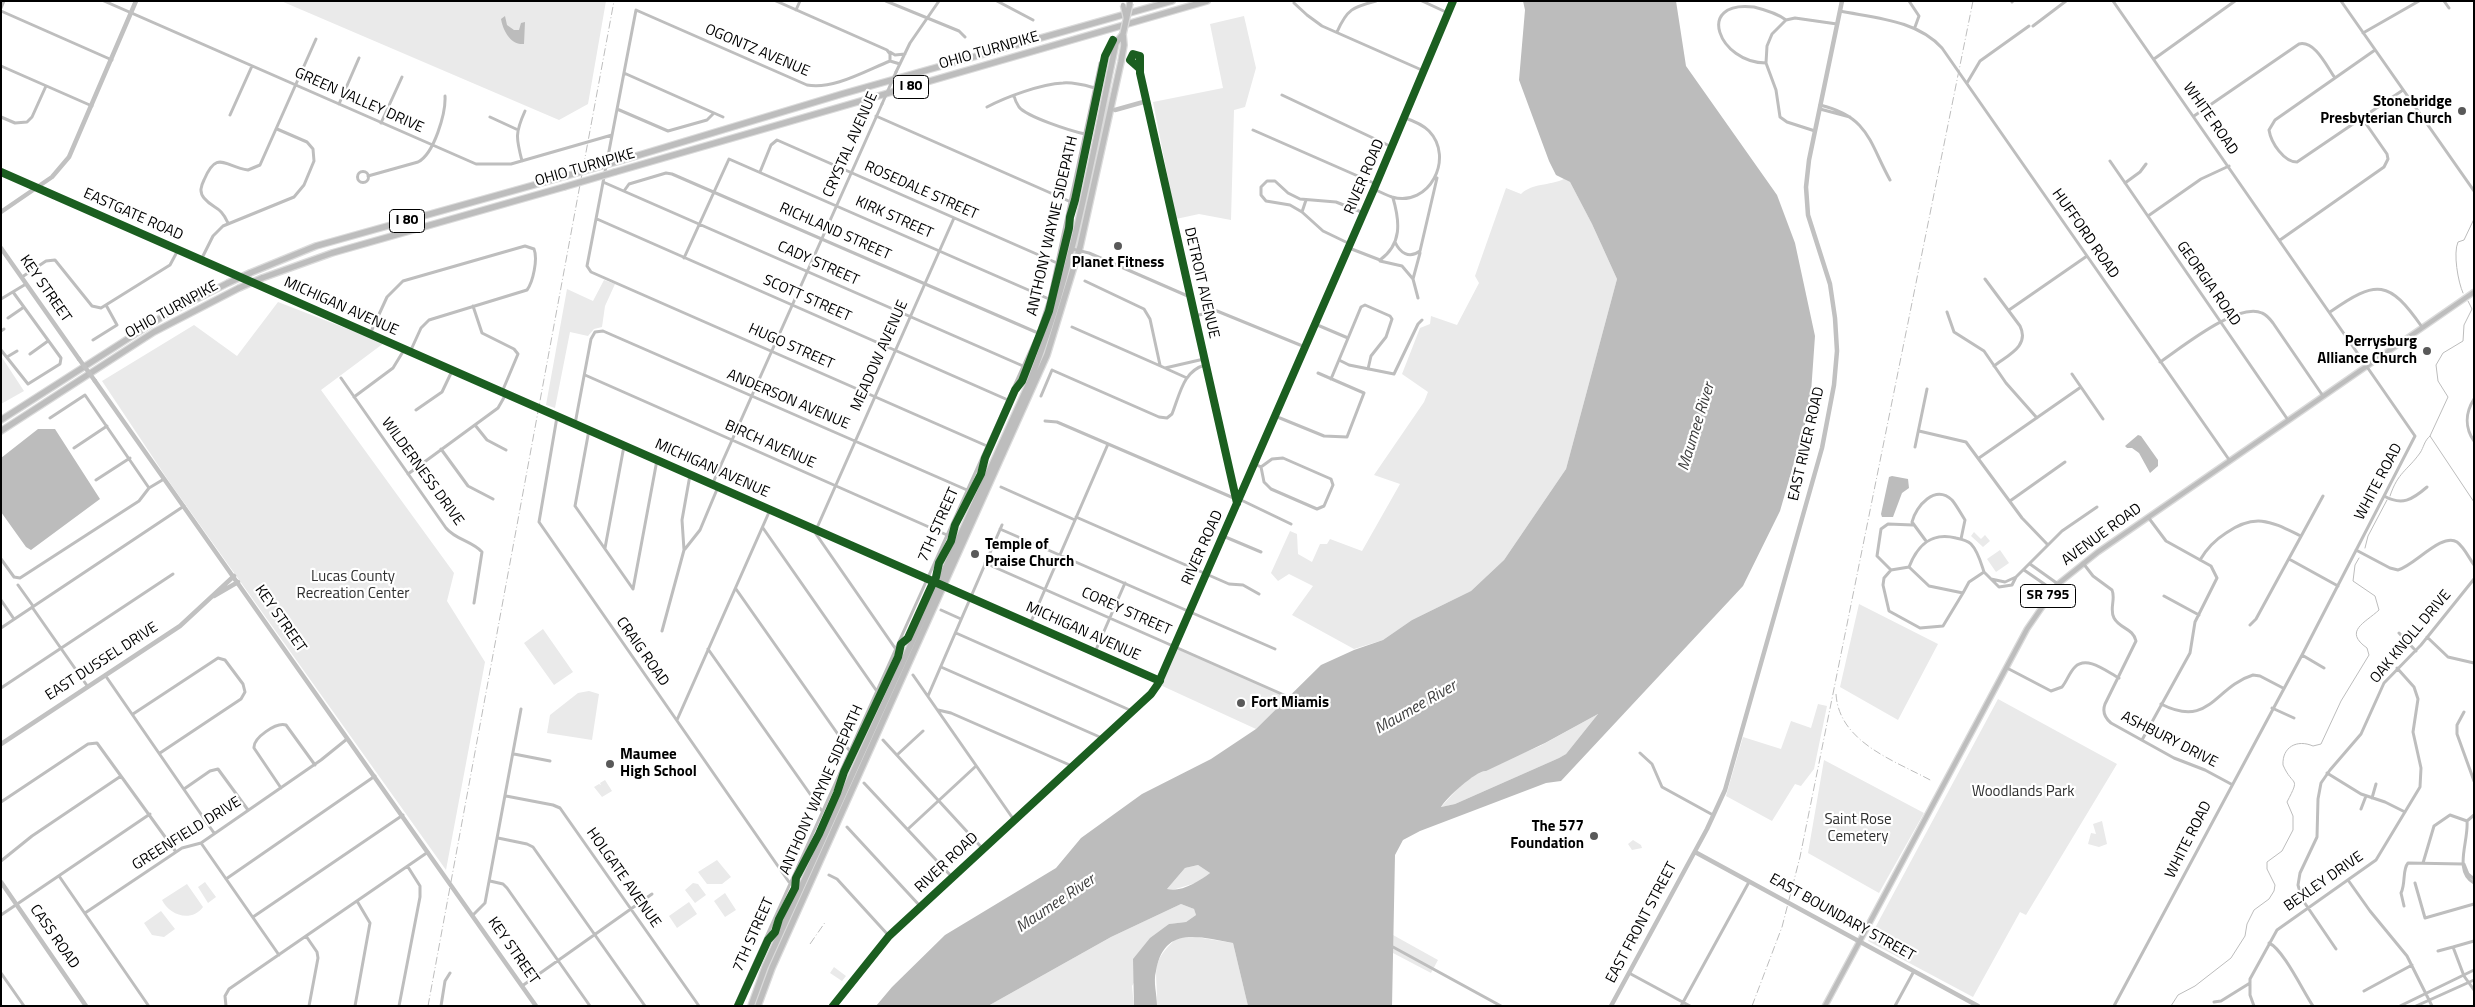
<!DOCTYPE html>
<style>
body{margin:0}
#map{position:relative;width:2475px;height:1007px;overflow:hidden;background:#fff;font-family:"Titillium Web",sans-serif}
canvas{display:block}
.frame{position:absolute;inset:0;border:2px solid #000;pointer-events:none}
</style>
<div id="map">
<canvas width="2475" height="1007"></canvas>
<div class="frame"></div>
</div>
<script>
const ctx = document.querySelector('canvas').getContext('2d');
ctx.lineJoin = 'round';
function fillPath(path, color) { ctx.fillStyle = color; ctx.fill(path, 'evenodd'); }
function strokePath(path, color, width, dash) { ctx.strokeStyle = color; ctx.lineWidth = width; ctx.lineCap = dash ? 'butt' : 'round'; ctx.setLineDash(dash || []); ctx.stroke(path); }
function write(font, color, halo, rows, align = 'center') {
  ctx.font = font + ' "Titillium Web",sans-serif'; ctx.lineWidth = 4.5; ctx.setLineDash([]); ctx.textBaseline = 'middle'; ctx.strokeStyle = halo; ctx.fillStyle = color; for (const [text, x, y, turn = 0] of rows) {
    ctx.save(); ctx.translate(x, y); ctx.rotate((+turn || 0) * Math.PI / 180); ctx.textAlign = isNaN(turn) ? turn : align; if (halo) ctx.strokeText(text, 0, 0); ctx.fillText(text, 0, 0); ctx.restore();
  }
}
fillPath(new Path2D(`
 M281,1H606L588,104L559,120Z
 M1244,16L1256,68L1245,107L1234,110L1231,220L1199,214L1176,219L1153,102L1223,88L1210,24Z
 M1564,179L1570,182L1592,224L1617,279L1566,469L1504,560L1471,591L1412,620L1383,640L1354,649L1292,615L1313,586L1289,574L1278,581L1271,573L1290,531L1297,534L1298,554L1312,562L1320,544H1327L1330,539L1362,551L1400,484L1374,475L1424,402L1428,392L1402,374L1420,328L1430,324L1431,316L1457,325L1479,283L1475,276L1506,188L1521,194C1532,183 1549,186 1564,179Z
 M604,280L615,284L605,306L602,327L594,329L588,336L570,332L555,408L546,405L567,289L593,301Z
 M278,302L384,343L321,390L454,573L447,601L485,662L446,870L170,483L102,381L194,325L237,356Z
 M1,356L24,391L1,404Z
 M1974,532L1981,539L1985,535L1990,541L1983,547L1971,536Z
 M2000,550L2009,563L1996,572L1987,559Z
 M1859,604L1938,644L1898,720L1840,687Z
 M543,629L573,672L554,685L524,643Z
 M1176,646L1289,698L1256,729L1158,684Z
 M589,691L599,694L592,740L547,733L550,715L578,693Z
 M1998,699L2117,764L2026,915L2020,912L1973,997L1868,941Z
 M1818,704L1827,706L1814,769L1801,786L1795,784L1772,821L1726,796L1743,737L1781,749L1791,721L1811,728Z
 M1598,714L1566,754L1559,758L1455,804L1441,807L1461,785L1480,771L1540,746Z
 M1824,760L1924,813L1879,893L1808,853Z
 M605,780L612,791L602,797L594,787L599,784L601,785L600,783Z
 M2102,821L2107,844L2099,847L2088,844L2091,833L2096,834L2093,824Z
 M1633,840L1641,845L1642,848L1632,850L1628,844Z
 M717,860L731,877L722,884H707L698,872Z
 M1198,865L1210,873L1199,882L1169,891L1167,889L1185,868Z
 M205,882L216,897L208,903L198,887Z
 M693,883L698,884L706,895L695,903L685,890Z
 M187,884L203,907C191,923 169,915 162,900Z
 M725,893L736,910L725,917L714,901Z
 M689,902L697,914L677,928L669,916Z
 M1181,904L1194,909L1196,915L1186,922L1169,924L1132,986L1134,1006H988L1111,937Z
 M161,911L175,929L164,937L152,935L144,923Z
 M1393,935L1438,960L1431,973L1393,953Z
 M1178,937H1196L1233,943L1248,1006H1157C1158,969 1148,964 1178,937Z
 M834,967L846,976L842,981L830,973Z`), '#eaeaea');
fillPath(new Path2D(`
 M1523,1H1676L1686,66L1777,195L1795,243L1815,336L1810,407L1780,511L1743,586L1561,781L1546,783L1420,831L1403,840L1395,855L1392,1006H1248L1233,943C1199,937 1164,925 1156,971C1153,982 1157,994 1157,1006H1134L1133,959L1150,938L1169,924L1186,922L1196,915L1194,909L1181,904L1111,937L988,1006H876L892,987L945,935L1056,868L1081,838L1142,794L1211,759L1256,729L1321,665L1354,650L1383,640L1412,620L1471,591L1504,560L1566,469L1617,279L1592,224L1570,182L1556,175L1549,161L1519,80L1525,10ZM1598,714L1566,754L1559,758L1455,804L1441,807C1446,798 1478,769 1486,771L1545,743ZM1198,865L1210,873C1200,881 1180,893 1167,889L1185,868Z
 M505,16L507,25L514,30H519L521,23L525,22L524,44C510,45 503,30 501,19Z
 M38,429H55L100,499L31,550L26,547L1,512V458Z
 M2138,435L2141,436L2158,460V466L2150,473L2139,453L2132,448H2127L2125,446Z
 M1892,476L1908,479L1909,488L1902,493L1893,517H1882L1881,514L1889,477Z`), '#bcbcbc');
strokePath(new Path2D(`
 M2463,293C2458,282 2453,253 2458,242L2464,240L2474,219
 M2468,301L2472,309L2464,325L2463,341L2443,353L2436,365L2438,381L2448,397L2430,436L2474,502
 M2390,496C2398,472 2407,471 2420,453C2424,447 2424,441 2430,436
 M2365,548L2368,536L2387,500
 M2171,1006L2178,995L2195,986L2231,958L2245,936L2247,924L2254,910L2269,899L2274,891L2275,885L2267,869V862L2282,851L2293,830V816L2287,802C2301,775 2293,788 2283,765C2282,747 2297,739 2313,746L2321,744L2341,701L2369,655L2367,648C2343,631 2365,623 2379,610L2375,596L2353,581L2355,565L2359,558`), '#bcbcbc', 1);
const primary = new Path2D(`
 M1825,1006L2027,629L2058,584L2098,552L2474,292`);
const highway = new Path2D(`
 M616,162L842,94L1172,1
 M615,172L1207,1
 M250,273L316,246L566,176
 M262,278L332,253L564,187
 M1,420L165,315L228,283
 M1,431L154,332L239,288
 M751,1006L765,967L1030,381C1073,272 1092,157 1116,43L1123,34
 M758,1006L772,968L1047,355L1080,247L1121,62L1124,45L1123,34`);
strokePath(primary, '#dbdbdb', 7);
strokePath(highway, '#dbdbdb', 8);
strokePath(new Path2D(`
 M104,1L476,164H511L612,135
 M776,1L887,50L890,54V61
 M886,1L959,31L965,37
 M997,1L1033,20
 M1422,1L1448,13
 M1909,1L1919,16L1915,27
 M2113,1L2415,436L2302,655L2114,1006
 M2341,1L2474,191
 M2444,1L2449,8
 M2012,2L2013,1
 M1294,3L1307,15L1322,26L1424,71
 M1,8L4,1
 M796,10L800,1
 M1,11L112,60
 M1840,11C1875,18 1917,20 1942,48L2230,461
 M2033,26L2066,1
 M1337,32C1347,9 1353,7 1376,1
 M2363,33L2419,1
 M2375,50L2275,120L2269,130C2271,143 2284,162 2297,162L2403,90
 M890,52L895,55L905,54
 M2154,59L2235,1
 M1766,63C1719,63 1694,0 1754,7C1766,10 1777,13 1786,20
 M900,64L890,61C865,71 833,90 807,85L636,10L587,266L591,272L987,446
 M1,66L92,106
 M896,72L910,43L939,1
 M624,73L723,117
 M1967,83L1980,61L2029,26
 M1282,95L1392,147
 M1014,96C1015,100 1017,104 1019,107C1027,117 1071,131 1085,134
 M339,104L359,58
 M1820,105C1869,117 1869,142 1890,180
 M987,107C1006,97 1041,84 1063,83C1074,82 1084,85 1095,88
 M617,109L668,131L707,120L714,113
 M1820,109L1850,117
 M230,115L252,66
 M876,116L1071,202
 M2194,116L2299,44C2315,40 2327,67 2335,78
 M1,117L15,123L27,122L32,117L46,86
 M490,117L516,129
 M381,123L402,77
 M1253,130L1376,184
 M1815,131L1787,122L1780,117L1776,90L1766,63L1767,46L1772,34L1786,20L1795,18L1837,24
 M522,161C516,138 515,133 525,111
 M2110,161L2288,420
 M357.5 177a5.5 5.5 0 1 1 11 0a5.5 5.5 0 1 1-11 0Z
 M760,172L771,145L777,140L1057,263
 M368,176L418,162C434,154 446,113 445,96
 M603,182L1023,366
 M2125,183L2140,172L2146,164
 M1374,189C1380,192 1386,195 1392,197C1429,208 1455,158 1429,131C1422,124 1414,121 1405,118
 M624,191L629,184L666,173L672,174L1038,333
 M1302,212L1306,200
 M2148,216L2201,179L2229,166
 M597,219L1008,400
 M228,223C220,205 214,210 204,198C199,192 201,186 204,180C217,149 225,167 248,170L260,165L316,39
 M2280,240L2384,167L2388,159L2387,154L2362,118
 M1395,242C1400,253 1409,259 1420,251L1437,178
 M1350,244L1323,231L1302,212L1290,205L1266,201L1261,195V187L1267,181H1275L1288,193L1300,199L1336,202L1364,213
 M1349,248L1380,260C1402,244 1400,222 1393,198
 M1072,249L1089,253L1190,297
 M684,258L729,159L1049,299
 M201,260L213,236L223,226L294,197L304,185L314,161L313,149L307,142L277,129
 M1380,261L1402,266L1413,279
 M22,277L46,261L55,260L92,306L101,308L170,265L178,250
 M1985,279L2020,326C2030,346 2008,355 1994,366
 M1085,281L1144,309L1150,319L1160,365
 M1418,298L1413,279L1420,253
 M1,299L26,284
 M473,306L482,333L514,349L518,354L502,392
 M2009,310L2087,256
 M1947,312L1954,332L1984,351L2006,383L2037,418
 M2330,312C2377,279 2389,280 2422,327
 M1194,316L1217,311L1305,347
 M8,318L24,307
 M1315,324L1348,338
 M1072,327L1165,368L1204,359
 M1,331L4,329
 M370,334L387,297L403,281L525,246L534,249C538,259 533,282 527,290L429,320L421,328L410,352
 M93,340L117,325L106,305
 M1,350L28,384L60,364L61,358L13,292
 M30,354L48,341
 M7,357L17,351
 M1339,360L1349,365L1394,374L1418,324L1422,320
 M2160,362C2181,348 2237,302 2262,313C2267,315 2270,319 2273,323L2323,396
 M1167,369L1187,378
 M2072,374L2103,419
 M585,375L947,535
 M341,378L446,528C456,540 472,541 482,552L474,603
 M1331,379L1361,307L1365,305L1390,316L1392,319L1386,337L1371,356L1368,369
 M1041,396L1052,370L1159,417L1167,418L1172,414C1180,394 1183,371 1205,365
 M354,397L393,368L404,350
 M2474,399C2465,413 2465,428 2474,441
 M416,410L442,392L452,371
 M1275,416L1324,436L1347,437L1364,393L1318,373
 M557,417L539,522L789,882
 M50,418L85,395L149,488
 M1045,421L1057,422L1236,499
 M575,424L591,339L595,332L603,331L967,490
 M475,425L487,440L506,450
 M589,430L575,506L633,589
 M1919,431L1966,442L2022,518L2048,545
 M1915,447L1927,389
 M74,448L107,426
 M441,449L468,486L493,499
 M1979,458L2081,387
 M1255,464L1261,467L1264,482L1271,489L1317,509L1324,506L1333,485L1331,479L1283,458L1272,459L1261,467
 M408,474L498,408L506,394
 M96,480L130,458
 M712,485L882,104
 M1001,487L1075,520
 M2384,496C2402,506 2412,500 2427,487
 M1239,499L1291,524
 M2010,501L2065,462
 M1076,517L1229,584L1243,585L1259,594
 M763,528L876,690
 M1000,529L1275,649
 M1223,536L1261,552
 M1926,541L1912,522C1916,506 1935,484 1952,500C1957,506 1961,514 1965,520L1961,539
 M605,548L624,446
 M685,549L700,530L718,487
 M2356,550L2390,568L2398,570C2414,566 2442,532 2457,542C2464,547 2469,558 2474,565
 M1,559L14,577L20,578L139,501L149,488L164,479
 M2289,559L2338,586
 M2200,560C2207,548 2215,540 2226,533C2256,512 2272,522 2301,536
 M985,563L1284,695
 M2083,563L2093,576L2112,590C2116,599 2109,609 2114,618C2120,629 2133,628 2136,641L2105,704C2102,712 2105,718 2111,723L2174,758L2205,770L2231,784
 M2030,564L2058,584
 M1909,567L1891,570L1884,578L1883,585L1889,611L1920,628L1943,626L1963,593
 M1891,570L1877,556L1881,529L1888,524L1913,525
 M2024,570L2053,590
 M1984,572C1981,563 1978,551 1971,544C1967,540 1961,539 1956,538C1932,532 1918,544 1909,567L1929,586L1963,593L1969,582L1984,572L1999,587L2012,585L2016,577
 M1991,579L2005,582L2016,577L2062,531L2097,507
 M18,585L33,606
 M633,589L657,460
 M736,589L849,750
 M2164,596L2199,615
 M1,600L14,619
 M32,607L88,687
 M941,610L961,619
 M1030,624L1108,444
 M2250,625L2256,619L2323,496
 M1,628L184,506
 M662,631L684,550L682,520L690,475
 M956,633L1132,711
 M2399,633L2416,651
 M2427,637L2448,657L2474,663
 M895,648L816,534V530L954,218
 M708,649L822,811
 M1095,652L1125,583
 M2302,655L2324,668
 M941,667L1102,738
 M2007,668L2051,691L2062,687C2067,681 2069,673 2075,667C2087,655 2107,672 2119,678
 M105,675L214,833
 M913,675L1014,820
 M1,688L173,574
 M928,696L1002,525
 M2161,704C2210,729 2214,687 2253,675L2260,676L2283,688
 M2272,708L2294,718
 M938,710L951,713L1072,766
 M2464,712L2457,725V734L2474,781
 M133,714L218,658L225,660L243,684L245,692L241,699L160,753
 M677,720L770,510
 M883,740L983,849
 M2142,740L2190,653L2195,622L2217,578L2211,566L2166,541L2148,517
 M1640,753L1652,764L1662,787L1713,815
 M514,754L550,761
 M897,755L923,731
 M2327,773L2361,794L2385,802L2405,812
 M864,783L952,877
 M281,788L254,748C253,738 276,722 286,725L315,765
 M184,789L210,771L218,769L248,810
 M506,796L553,805L560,808L699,1006
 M2372,798L2376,784
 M1,802L88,744L97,743L176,852
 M2361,809L2366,796
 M2474,815L2467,821C2469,841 2453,871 2474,883
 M847,827L920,906
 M908,829L976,766
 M498,838L527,844L533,847L645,1006
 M201,843L279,955
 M1,861L32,836L121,776
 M2423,863L2434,826L2450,815L2467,821
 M2464,864L2468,874L2474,879
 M829,875L837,879L889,936
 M59,876L148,1005
 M226,879L375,776
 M2348,880L2370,911L2407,956L2432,1006
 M490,881L503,884L507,888L590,1006
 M2415,883L2425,918L2474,904
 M2404,906L2401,893C2406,883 2402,870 2408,863L2463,864
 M85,913L182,848L201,843L321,760L347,739
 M1,915L150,814
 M473,915L485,903L521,709
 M253,917L403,815
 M306,936L317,952L318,958L309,1006
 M2474,941L2453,947L2464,976L2474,990
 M2269,943C2283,949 2303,991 2313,1006
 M1393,947L1501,1006
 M2336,949L2302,899L2298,885L2300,873L2317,837L2318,799L2321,783L2330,770L2361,734L2384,683L2421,645L2474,579
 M2438,951L2453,947
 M1,973L24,1006
 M1629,973L1690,1006
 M522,986L652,894
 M2364,991L2412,965
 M2214,1002L2221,1001L2250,983
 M226,1006L225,996L229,989L428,852
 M355,1006L370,923L357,901
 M399,1006L420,897V886L408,867
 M441,1006L445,981L450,973
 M735,1006L1038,333L1049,299L1100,63
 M1681,1006L1749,882
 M1895,1006L1914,971
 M2254,1006L2250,995V979L2277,930L2376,860L2420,787L2421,768L2413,732L2418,699L2414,687L2397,668
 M2400,1006L2474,970
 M2416,1006L2474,980`), '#bebebe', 3);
strokePath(new Path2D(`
 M1139,68L1130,60L1133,54L1140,56V73L1237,503
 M1115,110L1147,101
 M1,172L1160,681
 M1,212L52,177L69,157L136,1
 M1,248L79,359
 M95,381L536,1006
 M214,596L238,582
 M1,744L180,626L234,576
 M1695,852L1978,1006
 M1,882L86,1006
 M833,1006L889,936L1151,694L1158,684L1374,189L1453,1
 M1611,1006L1707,829L1725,790L1822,448L1834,385L1837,351L1835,318L1830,284L1808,215L1806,187L1809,160L1842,1`), '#c1c1c1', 4.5);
strokePath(primary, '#bdbdbd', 4.5);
strokePath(highway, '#bdbdbd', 5.5);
strokePath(new Path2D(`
 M1836,694C1839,743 1896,761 1932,781
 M810,944L826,921
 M428,1006L614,1
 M1752,1006L1782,927L1800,857L1973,1`), '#bdbdbd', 1, [8, 2.5, 1, 2.5]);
const primaryBridge = new Path2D(`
 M1123,5L1126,18`);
const highwayBridge = new Path2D(`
 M1123,34L1130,3
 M566,176L616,162
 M564,187L615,172
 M228,283L250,273
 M239,288L262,278`);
strokePath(primaryBridge, '#dbdbdb', 7, []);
strokePath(highwayBridge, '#dbdbdb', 8, []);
strokePath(new Path2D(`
 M882,104L896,72`), '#bebebe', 3);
strokePath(new Path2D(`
 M79,359L95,381`), '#c1c1c1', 4.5);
strokePath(primaryBridge, '#bdbdbd', 4.5);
strokePath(highwayBridge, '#bdbdbd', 5.5);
strokePath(new Path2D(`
 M1139,68L1130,60L1133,54L1140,56V73L1237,503
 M1,172L1160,681
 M936,577L939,563L951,541L955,525L981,474L985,458L1015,390L1022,381L1049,311L1069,228L1070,217L1075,200L1105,56L1113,40
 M738,1006L768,940L775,932L779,919L795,888L796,878L819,834L837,793L844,772L898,657L901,644L908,638L932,585
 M833,1006L889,936L1151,694L1158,684L1374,189L1453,1`), '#1b5e20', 8);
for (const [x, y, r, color] of [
 [2462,111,5,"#595959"],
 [1118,246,5,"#595959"],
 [2427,351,5,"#595959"],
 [975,554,5,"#595959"],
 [1241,703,5,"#595959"],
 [610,764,5,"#595959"],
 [1594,836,5,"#595959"]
]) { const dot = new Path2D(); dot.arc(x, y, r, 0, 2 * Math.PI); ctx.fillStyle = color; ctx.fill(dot); strokePath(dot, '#fff', 2); }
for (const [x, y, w] of [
 [911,87,35],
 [407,221,35],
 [2048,596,55]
]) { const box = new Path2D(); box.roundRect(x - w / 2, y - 11.5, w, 23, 4); ctx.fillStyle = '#fff'; ctx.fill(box); strokePath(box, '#000', 1); }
write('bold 14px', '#000', null, [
 ["I 80",911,87],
 ["I 80",407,221],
 ["SR 795",2048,596]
]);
write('15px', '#000', '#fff', [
 ["OGONTZ AVENUE",757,51,23],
 ["OHIO TURNPIKE",989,51,-16],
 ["GREEN VALLEY DRIVE",359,101,24],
 ["WHITE ROAD",2210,119,55],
 ["CRYSTAL AVENUE",851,145,-66],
 ["OHIO TURNPIKE",585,168,-16],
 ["RIVER ROAD",1365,177,-67],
 ["ROSEDALE STREET",921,191,24],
 ["EASTGATE ROAD",133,215,24],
 ["KIRK STREET",894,218,24],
 ["ANTHONY WAYNE SIDEPATH",1053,226,-77],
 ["RICHLAND STREET",835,232,24],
 ["HUFFORD ROAD",2085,234,55],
 ["CADY STREET",818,264,24],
 ["DETROIT AVENUE",1201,283,77],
 ["GEORGIA ROAD",2208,284,55],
 ["KEY STREET",45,289,55],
 ["SCOTT STREET",807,299,24],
 ["MICHIGAN AVENUE",341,307,24],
 ["OHIO TURNPIKE",172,310,-29],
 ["HUGO STREET",791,347,24],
 ["MEADOW AVENUE",880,356,-66],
 ["ANDERSON AVENUE",788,400,23],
 ["EAST RIVER ROAD",1807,444,-77],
 ["BIRCH AVENUE",770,445,24],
 ["MICHIGAN AVENUE",712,469,24],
 ["WILDERNESS DRIVE",422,472,54],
 ["WHITE ROAD",2379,482,-62],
 ["7TH STREET",939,525,-66],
 ["AVENUE ROAD",2102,535,-36],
 ["RIVER ROAD",1203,548,-66],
 ["COREY STREET",1126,612,24],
 ["KEY STREET",280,619,55],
 ["MICHIGAN AVENUE",1083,632,24],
 ["OAK KNOLL DRIVE",2411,637,-50],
 ["CRAIG ROAD",642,652,55],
 ["EAST DUSSEL DRIVE",102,662,-33],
 ["ASHBURY DRIVE",2169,740,27],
 ["ANTHONY WAYNE SIDEPATH",822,790,-66],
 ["GREENFIELD DRIVE",187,834,-32],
 ["WHITE ROAD",2189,840,-63],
 ["RIVER ROAD",947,863,-43],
 ["HOLGATE AVENUE",623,878,55],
 ["BEXLEY DRIVE",2324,882,-35],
 ["EAST BOUNDARY STREET",1842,918,29],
 ["EAST FRONT STREET",1642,923,-62],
 ["7TH STREET",754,935,-66],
 ["CASS ROAD",54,937,55],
 ["KEY STREET",513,951,55]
]);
write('bold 15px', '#000', '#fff', [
 ["Stonebridge",2452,102],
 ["Presbyterian Church",2452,119],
 ["Planet Fitness",1118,263,"center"],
 ["Perrysburg",2417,342],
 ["Alliance Church",2417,359],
 ["Temple of",985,545,"left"],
 ["Praise Church",985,562,"left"],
 ["Fort Miamis",1251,703,"left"],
 ["Maumee",620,755,"left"],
 ["High School",620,772,"left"],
 ["The 577",1584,827],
 ["Foundation",1584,844]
], 'right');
write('15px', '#2f2f2f', '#fff', [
 ["Lucas County",353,577],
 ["Recreation Center",353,594],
 ["Woodlands Park",2023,792],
 ["Saint Rose",1858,820],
 ["Cemetery",1858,837]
]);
write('italic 16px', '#404040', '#fff', [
 ["Maumee River",1697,427,-73],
 ["Maumee River",1416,708,-30],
 ["Maumee River",1056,904,-34]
]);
</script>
